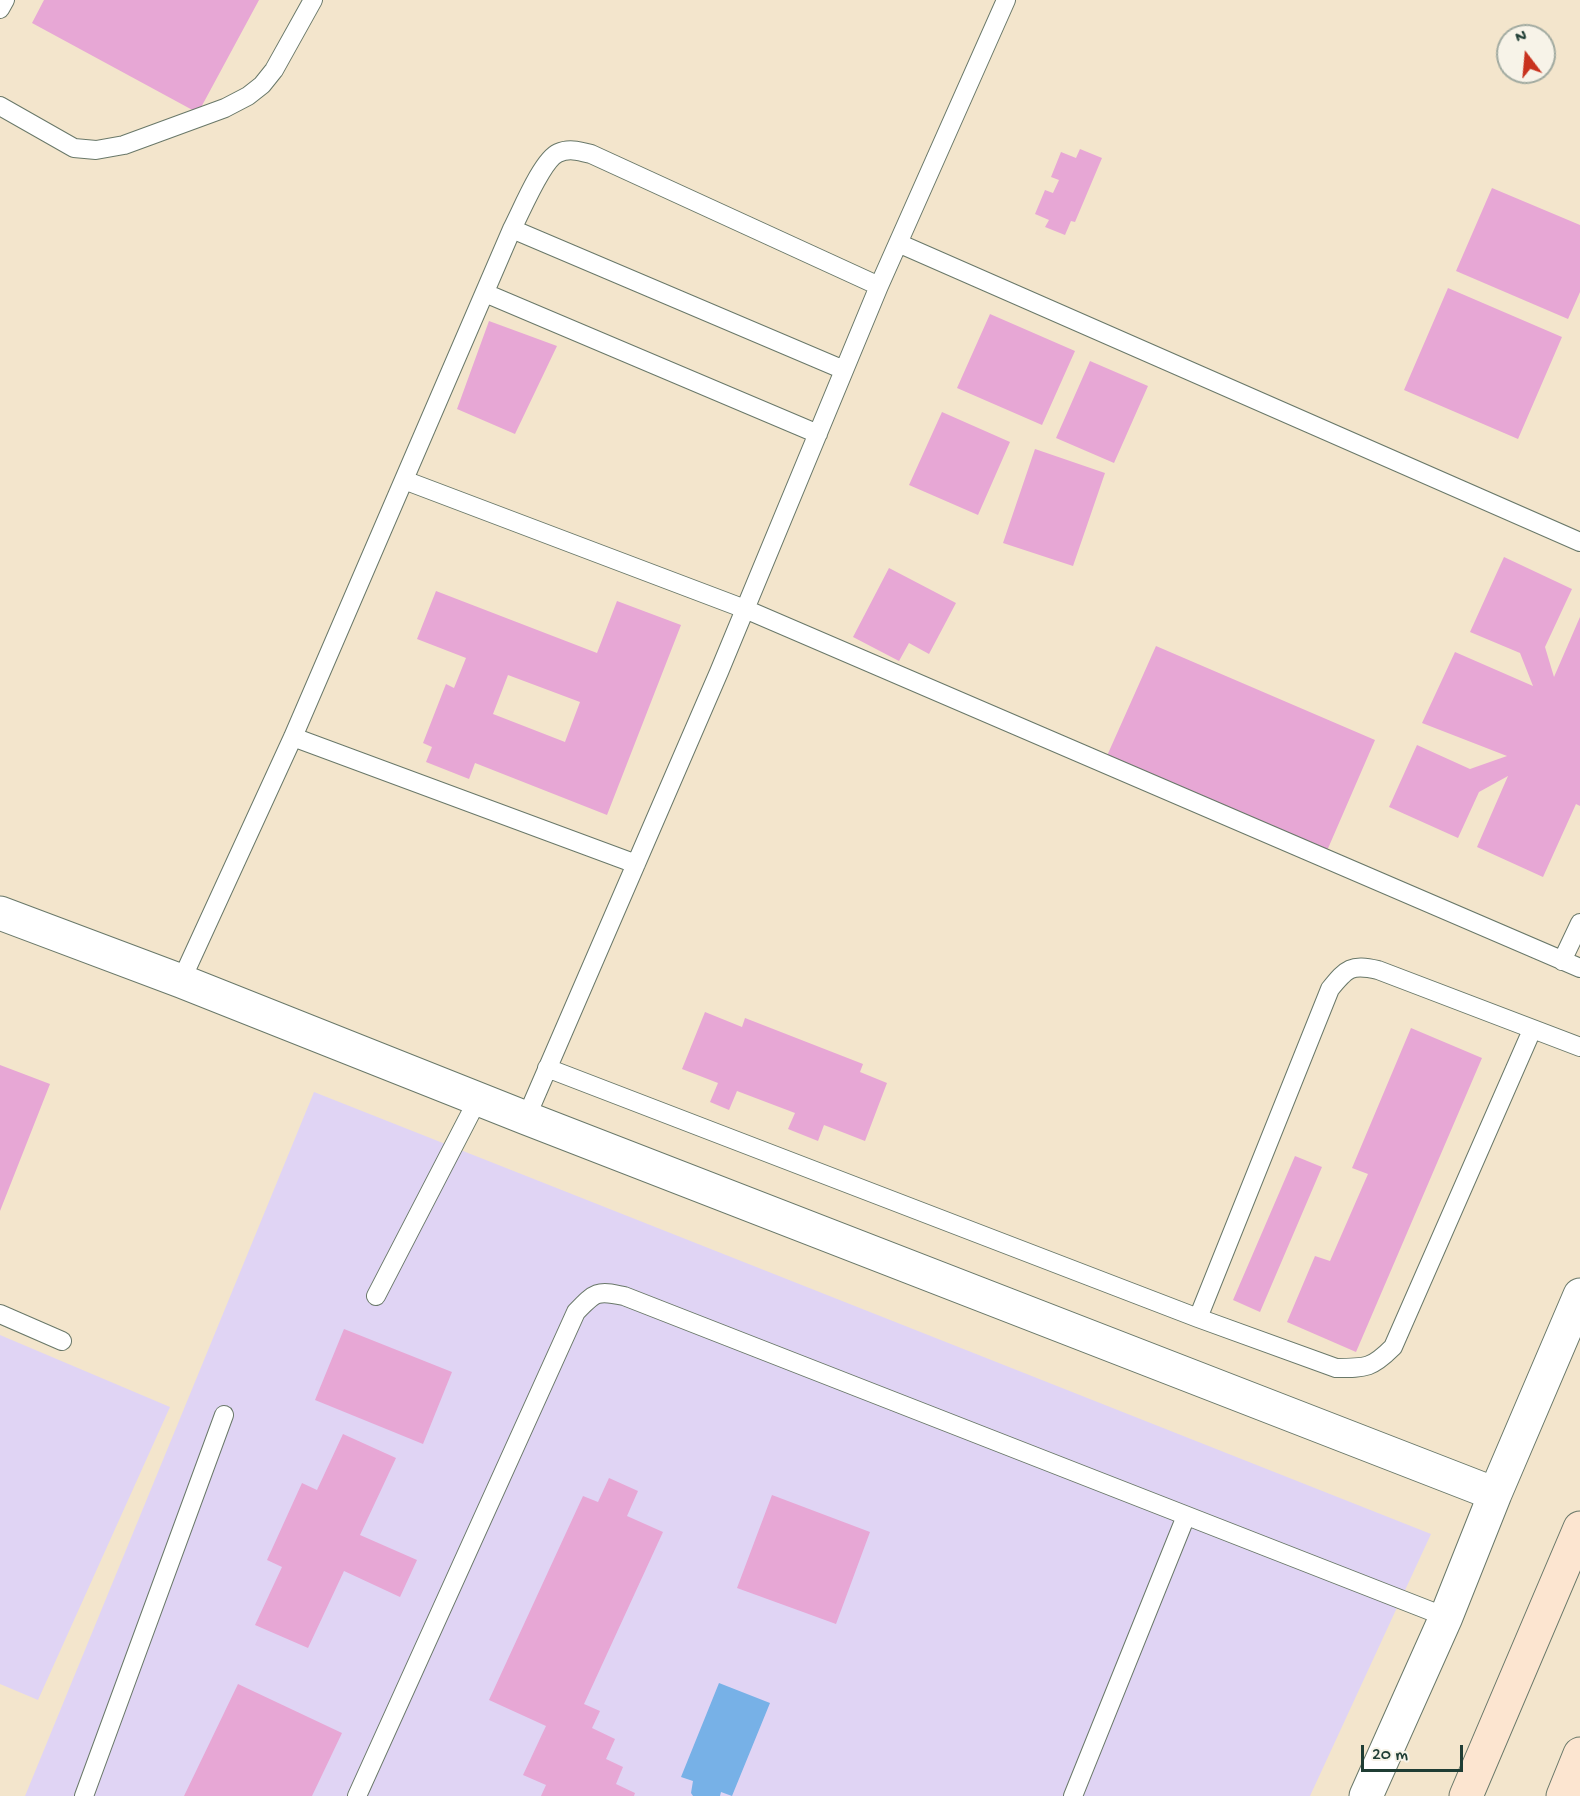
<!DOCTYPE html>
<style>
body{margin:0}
#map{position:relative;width:1580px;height:1796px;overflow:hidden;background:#f3e5cc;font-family:"Gochi Hand",sans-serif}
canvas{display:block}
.north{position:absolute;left:1496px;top:24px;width:60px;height:60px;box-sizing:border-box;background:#f7f3e8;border:2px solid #a1aaa0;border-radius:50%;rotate:344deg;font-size:16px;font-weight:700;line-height:24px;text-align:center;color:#1f3d34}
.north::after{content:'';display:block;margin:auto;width:21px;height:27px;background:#c8321e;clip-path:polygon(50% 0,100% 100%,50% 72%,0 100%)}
.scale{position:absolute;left:1361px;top:1745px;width:102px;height:27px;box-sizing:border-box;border:3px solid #1f3d34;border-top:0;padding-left:8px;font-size:18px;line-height:21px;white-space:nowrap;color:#1f3d34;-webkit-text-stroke:4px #f7f3e8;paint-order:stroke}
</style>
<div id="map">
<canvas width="1580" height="1796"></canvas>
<div class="north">N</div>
<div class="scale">20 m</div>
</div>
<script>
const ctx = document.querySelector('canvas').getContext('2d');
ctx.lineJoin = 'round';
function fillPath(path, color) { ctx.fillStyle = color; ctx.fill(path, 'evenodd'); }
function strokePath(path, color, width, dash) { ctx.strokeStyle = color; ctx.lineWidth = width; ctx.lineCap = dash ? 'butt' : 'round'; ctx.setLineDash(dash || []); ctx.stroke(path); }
fillPath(new Path2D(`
 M314,1092L1431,1534L1310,1796H25Z
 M0,1335L170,1407L38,1700L0,1684Z`), '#e0d4f4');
fillPath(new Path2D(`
 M719,1683L770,1703L732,1796L721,1792L720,1796H693L691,1793L693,1781L681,1777Z`), '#77b1e7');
fillPath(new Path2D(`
 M44,0H259L198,113L32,23Z
 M1080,149L1102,158L1075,222L1071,221L1065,235L1045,227L1049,220L1035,214L1045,190L1053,193L1059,180L1051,177L1061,152L1076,158Z
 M1492,188L1580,225V292L1568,319L1456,271Z
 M1448,288L1562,337L1518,439L1404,390Z
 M990,314L1075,351L1042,425L957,388Z
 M489,321L557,346L515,434L457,409Z
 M1090,361L1148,386L1114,463L1056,438Z
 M942,412L1010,442L978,515L909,485Z
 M1035,449L1105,473L1073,566L1003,543Z
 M1504,557L1572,589L1545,647L1554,677L1580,617V806L1576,804L1543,877L1477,847L1508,776L1479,792L1458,838L1389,807L1417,745L1470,769L1507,756L1422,723L1455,652L1533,686L1520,653L1470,632Z
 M889,568L956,603L929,654L909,643L899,661L853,637Z
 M436,591L597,653L617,601L681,625L607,815L475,763L469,779L426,762L432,747L423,743L446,684L454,688L466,658L417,639ZM508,675L580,702L565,742L493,714Z
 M1156,646L1375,740L1326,853L1106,758Z
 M705,1012L742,1027L745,1018L863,1064L860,1072L887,1083L865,1141L824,1125L818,1141L788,1129L795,1113L737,1091L729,1110L710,1102L718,1083L682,1069Z
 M1411,1028L1482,1058L1356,1352L1287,1322L1315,1256L1330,1261L1368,1174L1352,1168Z
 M0,1065L50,1084L0,1211Z
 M1295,1156L1322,1167L1260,1312L1233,1300Z
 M344,1329L452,1372L423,1444L315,1400Z
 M343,1434L396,1458L360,1535L417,1560L400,1597L344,1571L308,1648L255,1625L282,1567L267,1560L302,1483L317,1490Z
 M609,1478L638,1491L627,1516L663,1532L584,1704L600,1711L592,1728L615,1739L606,1759L623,1767L616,1784L635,1793L634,1796H541L546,1785L523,1775L546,1726L489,1700L583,1496L598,1502Z
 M772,1495L870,1532L836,1624L737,1588Z
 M238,1684L342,1733L312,1796H184Z`), '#e7a7d5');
const lane = new Path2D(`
 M0,9L5,0
 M0,106L74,148L96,150L124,145L225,108L248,96L262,85L274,70L313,0
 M512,229L844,370
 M898,243L1580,542
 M485,293L818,434
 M404,480L745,609L1580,968
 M293,737L636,864
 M1562,961L1580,923
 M181,981L293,737L512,229C521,212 542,160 558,153C569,148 579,151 591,154L879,286
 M547,1068L1198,1318L1336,1368C1367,1368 1372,1368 1393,1347L1532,1030
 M526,1118L719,672L879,286L1006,0
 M376,1296L478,1099
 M0,1314L62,1341
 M1198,1318L1330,989C1347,968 1351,964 1378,970L1580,1047
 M84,1796L224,1415
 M357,1796L576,1312C595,1292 597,1290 624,1296L1446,1617
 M1073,1796L1186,1516`);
const street = new Path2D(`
 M0,913L181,981L526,1118L1495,1494
 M1366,1796L1446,1617L1495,1494L1580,1295`);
const secondary = new Path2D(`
 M1466,1796L1580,1528
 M1563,1796L1580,1754`);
strokePath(lane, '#697869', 20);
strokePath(street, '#697869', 35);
strokePath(secondary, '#697869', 35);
strokePath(lane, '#fff', 18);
strokePath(street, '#fff', 33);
strokePath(secondary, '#fce5d0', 33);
</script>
